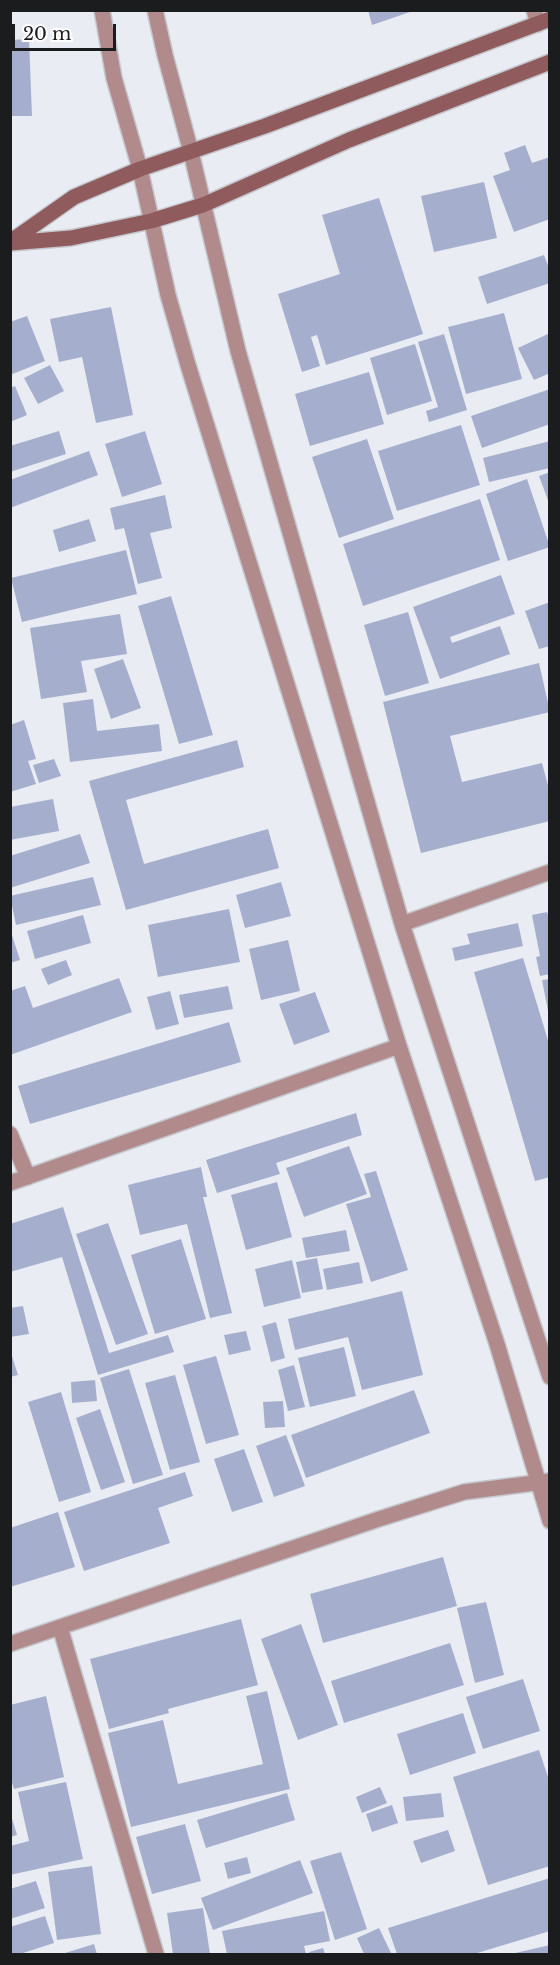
<!DOCTYPE html>
<style>
body{margin:0}
#map{position:relative;width:560px;height:1965px;overflow:hidden;background:#eaecf3;font-family:"Libre Baskerville",serif}
canvas{display:block}
.frame{position:absolute;inset:0;border:12px solid #1b1c1e;pointer-events:none}
.scale{position:absolute;left:12px;top:24px;width:104px;height:27px;box-sizing:border-box;border:3px solid #1b1c1e;border-top:0;padding-left:8px;font-size:18px;line-height:21px;white-space:nowrap;color:#1b1c1e;-webkit-text-stroke:4px #fff;paint-order:stroke}
</style>
<div id="map">
<canvas width="560" height="1965"></canvas>
<div class="frame"></div>
<div class="scale">20 m</div>
</div>
<script>
const ctx = document.querySelector('canvas').getContext('2d');
ctx.lineJoin = 'round';
function fillPath(path, color) { ctx.fillStyle = color; ctx.fill(path, 'evenodd'); }
function strokePath(path, color, width, dash) { ctx.strokeStyle = color; ctx.lineWidth = width; ctx.lineCap = dash ? 'butt' : 'round'; ctx.setLineDash(dash || []); ctx.stroke(path); }
fillPath(new Path2D(`
 M368,10H413V11L372,25Z
 M29,39L32,116H10V40Z
 M525,145L532,163L550,157V219L514,232L493,176L510,170L504,153Z
 M484,182L497,238L434,252L421,196Z
 M379,198L423,334L326,365L317,335L311,337L320,366L302,372L278,294L340,274L322,215Z
 M544,255L550,271V283L487,304L478,277Z
 M111,307L133,415L96,423L82,357L59,362L50,319Z
 M504,313L522,379L466,394L448,327Z
 M27,316L45,361L10,375V322Z
 M550,333V373L534,380L518,348Z
 M444,334L467,410L429,422L426,411L438,407L418,342Z
 M415,344L432,401L387,415L370,358Z
 M50,365L64,391L38,404L24,378Z
 M369,372L384,424L310,446L295,394Z
 M15,386L27,415L10,422V388Z
 M550,389V424L482,448L471,416Z
 M461,425L480,485L397,511L378,451Z
 M59,431L66,454L10,472V446Z
 M145,431L162,484L122,497L105,444Z
 M367,439L394,519L339,538L312,457Z
 M550,441V468L489,482L483,458Z
 M89,451L98,475L10,508V480Z
 M550,472V503H549L539,476Z
 M527,479L550,547L508,561L486,494Z
 M165,495L172,528L150,533L162,578L138,584L124,528L115,530L110,508Z
 M480,499L500,560L363,606L343,544Z
 M89,519L96,541L59,552L53,530Z
 M126,550L137,594L22,622L11,578Z
 M501,575L515,614L450,637L452,643L500,626L510,654L440,679L413,607Z
 M171,596L213,735L179,744L138,606Z
 M550,602V646L539,649L525,611Z
 M408,612L429,683L385,696L364,625Z
 M120,614L127,654L81,661L87,692L41,699L30,628Z
 M123,659L141,708L111,719L94,669Z
 M539,663L550,712L450,736L462,782L542,763L550,793V821L421,853L383,702Z
 M93,699L97,731L159,724L162,751L70,762L63,703Z
 M24,720L36,759L28,761L36,784L10,792V725Z
 M237,740L244,767L126,800L144,864L268,829L279,868L126,910L89,781Z
 M54,759L61,776L39,783L33,765Z
 M53,799L59,831L10,840V807Z
 M80,834L90,863L10,888V856Z
 M93,877L101,905L16,925L10,896Z
 M281,882L291,916L245,928L236,895Z
 M229,909L240,962L158,977L148,925Z
 M547,912L550,923V974L540,976L536,957L540,956L532,915Z
 M83,915L91,943L35,959L27,931Z
 M518,923L523,946L455,961L452,948L470,944L467,934Z
 M10,929L20,960L10,963Z
 M288,940L300,991L261,1000L249,949Z
 M523,958L550,1047V1177L535,1181L474,972Z
 M66,960L72,975L48,985L41,969Z
 M119,978L132,1012L10,1055V991L25,986L33,1008Z
 M550,979V1011H548L542,980Z
 M228,986L233,1009L184,1018L179,995Z
 M170,991L179,1024L156,1030L147,997Z
 M315,992L330,1032L294,1045L279,1004Z
 M229,1022L241,1062L30,1124L18,1086Z
 M356,1113L362,1135L276,1163L280,1174L217,1193L206,1160Z
 M349,1146L367,1194L304,1217L286,1168Z
 M201,1167L207,1197H203L232,1313L210,1318L187,1224L140,1235L128,1185Z
 M376,1171L408,1270L371,1282L346,1204L371,1197L364,1174Z
 M277,1182L292,1237L246,1250L231,1195Z
 M63,1207L109,1353L168,1335L174,1352L98,1375L62,1257L10,1272V1224Z
 M108,1223L148,1334L116,1345L76,1234Z
 M346,1230L350,1251L306,1258L302,1238Z
 M181,1239L206,1319L155,1334L131,1255Z
 M317,1258L323,1289L302,1293L296,1262Z
 M292,1260L301,1298L264,1307L255,1269Z
 M359,1262L363,1283L327,1290L323,1269Z
 M402,1291L423,1375L362,1390L348,1337L295,1350L288,1319Z
 M23,1306L29,1334L10,1337V1308Z
 M276,1322L285,1358L271,1362L262,1326Z
 M246,1331L251,1350L229,1355L224,1335Z
 M344,1347L356,1396L310,1407L298,1358Z
 M10,1350L18,1375L10,1377Z
 M216,1356L239,1435L206,1444L183,1365Z
 M294,1365L305,1407L288,1411L278,1370Z
 M129,1369L163,1475L133,1484L100,1378Z
 M175,1375L200,1462L170,1470L145,1383Z
 M95,1380L97,1401L72,1403L71,1382Z
 M414,1390L430,1433L306,1478L291,1435Z
 M61,1392L91,1492L59,1502L28,1402Z
 M283,1401L285,1427L265,1428L263,1402Z
 M100,1409L125,1482L101,1490L76,1418Z
 M286,1435L305,1486L274,1497L256,1446Z
 M244,1449L263,1502L232,1512L214,1459Z
 M185,1472L193,1496L158,1508L170,1543L84,1571L64,1512Z
 M58,1512L75,1567L10,1587V1528Z
 M443,1557L457,1606L323,1643L310,1594Z
 M486,1602L504,1675L475,1683L457,1608Z
 M241,1619L258,1685L168,1709L169,1713L109,1729L90,1659Z
 M301,1624L338,1725L298,1740L261,1639Z
 M450,1643L464,1685L344,1723L331,1681Z
 M523,1679L540,1731L483,1749L466,1697Z
 M267,1691L290,1789L131,1827L108,1733L163,1720L178,1784L263,1764L246,1696Z
 M46,1696L64,1777L14,1789L10,1776V1705Z
 M463,1713L476,1753L410,1775L397,1734Z
 M539,1750L550,1783V1866L488,1885L453,1777Z
 M66,1782L83,1859L10,1875V1846L29,1841L18,1792Z
 M380,1787L387,1803L362,1813L356,1797Z
 M287,1793L295,1820L206,1848L197,1820Z
 M441,1793L444,1817L406,1821L403,1797Z
 M392,1805L398,1823L372,1832L366,1814Z
 M10,1812L17,1835L10,1837Z
 M185,1824L201,1881L152,1894L136,1837Z
 M448,1830L455,1851L421,1863L413,1841Z
 M341,1852L367,1929L335,1940L310,1861Z
 M247,1857L251,1873L228,1879L224,1863Z
 M300,1860L313,1893L213,1930L201,1898Z
 M92,1866L101,1934L57,1940L48,1872Z
 M550,1878V1931L474,1954H397L388,1928Z
 M36,1881L45,1908L10,1919V1889Z
 M203,1908L210,1954H173L167,1913Z
 M324,1911L330,1941L304,1946L306,1954H227L222,1931Z
 M45,1916L54,1943L20,1954H10V1927Z
 M379,1928L391,1953L364,1954L357,1938Z
 M94,1944L97,1954H62Z
 M550,1945V1954H511Z
 M323,1948L325,1954H309V1952Z`), '#a5afcd');
const street = new Path2D(`
 M102,10L114,78L140,169L168,295L188,365L399,1046L497,1344L550,1521
 M155,10L165,55L191,152L238,351L402,924L550,1377
 M534,10L538,24
 M402,924L550,872
 M10,1134L28,1177
 M10,1183L399,1046
 M60,1627L156,1954
 M10,1644L379,1519L464,1492L550,1481`);
const secondary = new Path2D(`
 M10,242L74,197L140,169L265,126L550,19
 M10,243L71,238L151,221L203,205L349,140L550,62`);
strokePath(street, '#c5c7cd', 18);
strokePath(secondary, '#c5c7cd', 18);
strokePath(street, '#b18a8b', 15);
strokePath(secondary, '#905b5d', 15);
</script>
